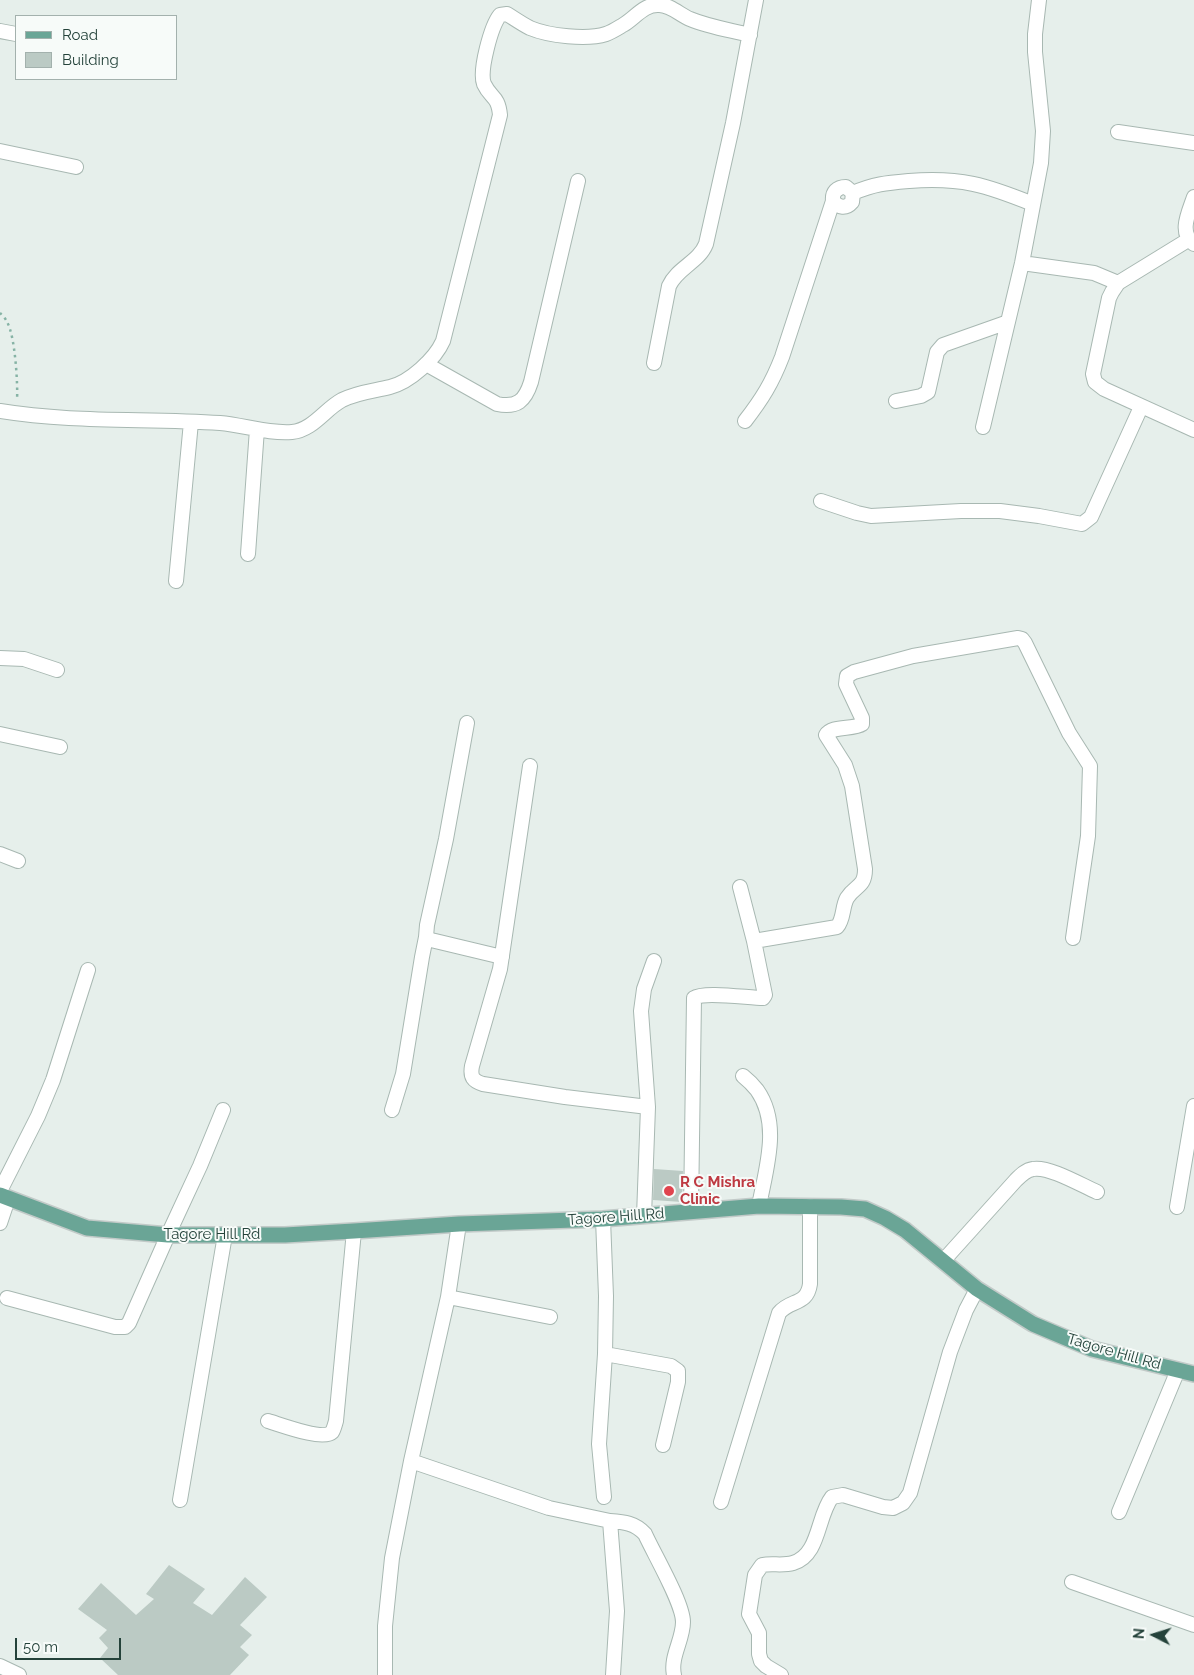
<!DOCTYPE html>
<style>
body{margin:0}
#map{position:relative;width:1194px;height:1675px;overflow:hidden;background:#e6efeb;font-family:Raleway,sans-serif}
canvas{display:block}
.legend{position:absolute;left:15px;top:15px;width:162px;height:65px;box-sizing:border-box;background:#f7fbf9;border:1px solid #a3b1ad;margin:0;padding:6px 9px;list-style:none;font-size:15px;color:#24423a}
.legend li{display:flex;align-items:center;gap:10px;height:25px}
.legend b{width:25px;border:1px solid #a3b1ad}
.north{position:absolute;left:1129px;top:1610px;width:50px;height:50px;-webkit-text-stroke:4px #f7fbf9;paint-order:stroke;rotate:275deg;font-size:14px;font-weight:700;line-height:20px;text-align:center;color:#24423a}
.north::after{content:'';display:block;margin:auto;width:18px;height:22px;background:#24423a;clip-path:polygon(50% 0,100% 100%,50% 72%,0 100%)}
.scale{position:absolute;left:15px;top:1638px;width:106px;height:22px;box-sizing:border-box;border:2px solid #24423a;border-top:0;padding-left:6px;font-size:15px;line-height:18px;white-space:nowrap;color:#24423a;-webkit-text-stroke:4px #f7fbf9;paint-order:stroke}
</style>
<div id="map">
<canvas width="1194" height="1675"></canvas>
<ul class="legend">
<li><b style="height:6px;background:#6aa596"></b>Road</li>
<li><b style="height:14px;background:#bbcac4"></b>Building</li>
</ul>
<div class="north">N</div>
<div class="scale">50 m</div>
</div>
<script>
const ctx = document.querySelector('canvas').getContext('2d');
ctx.lineJoin = 'round';
function fillPath(path, color) { ctx.fillStyle = color; ctx.fill(path, 'evenodd'); }
function strokePath(path, color, width, dash) { ctx.strokeStyle = color; ctx.lineWidth = width; ctx.lineCap = dash ? 'butt' : 'round'; ctx.setLineDash(dash || []); ctx.stroke(path); }
function write(font, color, halo, rows, align = 'center') {
  ctx.font = font + ' Raleway,sans-serif'; ctx.lineWidth = 4; ctx.setLineDash([]); ctx.textBaseline = 'middle'; ctx.strokeStyle = halo; ctx.fillStyle = color; for (const [text, x, y, turn = 0] of rows) {
    ctx.save(); ctx.translate(x, y); ctx.rotate((+turn || 0) * Math.PI / 180); ctx.textAlign = isNaN(turn) ? turn : align; if (halo) ctx.strokeText(text, 0, 0); ctx.fillText(text, 0, 0); ctx.restore();
  }
}
fillPath(new Path2D(`
 M654,1169L683,1171L682,1202L653,1200Z
 M169,1565L205,1589L193,1603L212,1615L245,1577L267,1597L240,1625L252,1635L240,1647L249,1655L230,1675H118L100,1658L108,1648L99,1638L107,1630L78,1609L101,1583L136,1615L154,1599L146,1594Z`), '#bbcac4');
const minor = new Path2D(`
 M0,31L16,34
 M1118,132L1194,143
 M0,151L76,167
 M853,193C874,184 886,183 909,181C961,177 986,185 1033,204
 M1194,197C1189,212 1178,233 1194,244
 M1188,240L1118,283L1112,292L1109,298L1093,374L1095,382L1104,389L1194,430
 M1022,263L1094,273L1118,283
 M654,363L669,286C677,268 699,262 706,244L733,123L756,0
 M426,364L497,404C517,408 525,401 531,382L578,181
 M896,401L921,396L928,392L937,352L943,345L1008,322
 M0,411C73,423 147,418 220,423C244,425 268,434 292,432C313,430 325,409 342,400C358,392 374,391 390,387C410,382 435,359 443,341L500,115C498,95 491,99 484,84C479,71 491,26 500,15L507,14C515,19 522,24 530,28C549,36 587,40 606,34C612,32 618,28 623,25C635,18 644,4 659,5C671,5 680,15 690,19C709,27 730,30 750,35
 M745,421C762,399 772,383 782,357L833,201C832,192 837,187 846,187L853,193L852,202C846,209 839,208 833,201
 M983,427L1022,263L1041,163L1043,131L1035,52V34L1039,0
 M821,501L857,513L871,516L961,511H1000L1039,516L1082,524L1091,517L1141,407
 M248,554L257,429
 M176,581L191,422
 M0,658L24,659L57,670
 M467,723L446,839L427,925L426,937L431,940L502,957
 M0,734L60,747
 M530,766L500,969L472,1066C470,1077 473,1081 483,1084L565,1097L648,1107
 M0,854L18,861
 M754,941L837,927C844,919 842,907 847,898C855,885 865,888 865,869L852,786L845,765L826,735C832,725 853,730 862,724V718L846,684L847,676L854,672L913,656L1018,638L1022,639L1025,643L1069,733L1090,766L1088,836L1073,938
 M743,1076C748,1080 753,1085 757,1090C781,1124 766,1168 759,1206
 M392,1110L403,1074L422,957L426,937
 M0,1191L38,1116L53,1080L88,970
 M1177,1207L1194,1106
 M691,1211L694,998C704,991 749,998 763,998L765,995L754,941L740,887
 M644,1216L648,1107L641,1011L644,989L654,961
 M603,1219L606,1296L605,1354L599,1444L604,1497
 M0,1223L8,1199
 M943,1261L1016,1180C1021,1175 1026,1170 1033,1169C1049,1166 1081,1185 1097,1192
 M448,1297L550,1317
 M7,1298L115,1327H125L129,1323L168,1235L200,1166L223,1110
 M605,1354L671,1366L678,1371V1382L663,1445
 M268,1421C279,1424 323,1441 332,1432C334,1429 335,1424 336,1421L354,1231
 M411,1461L549,1508L610,1521L617,1611L613,1675
 M180,1500L225,1235
 M721,1502L779,1313C790,1299 807,1306 810,1284V1206
 M1119,1512L1178,1370
 M610,1521C624,1522 635,1523 645,1534C654,1554 683,1603 683,1622C683,1640 670,1657 674,1675
 M1072,1582L1194,1625
 M0,1666L19,1675
 M385,1675V1626L392,1558L411,1461L448,1297L459,1224
 M781,1675L766,1666L761,1661L759,1654V1633L749,1614L755,1575L762,1565C772,1563 783,1566 793,1563C820,1555 817,1516 832,1497L843,1495L883,1507L893,1508L903,1503L910,1493L950,1352L966,1310L977,1289`);
const major = new Path2D(`
 M0,1195L87,1228L168,1235H285L354,1231L459,1224L603,1219L759,1206L841,1207L865,1209L885,1218L905,1230L977,1289L1033,1324L1092,1349L1194,1374`);
strokePath(minor, '#a8b8b2', 16);
strokePath(major, '#c2cac8', 18);
strokePath(new Path2D(`
 M0,313C2,315 6,319 7,322C15,335 18,384 17,400`), '#86b3a5', 2.5, [2.5, 4]);
strokePath(minor, '#fff', 14);
strokePath(major, '#6aa596', 15);
for (const [x, y, r, color] of [
 [669,1191,6,"#e0444e"]
]) { const dot = new Path2D(); dot.arc(x, y, r, 0, 2 * Math.PI); ctx.fillStyle = color; ctx.fill(dot); strokePath(dot, '#f7fbf9', 2); }
write('bold 15px', '#be3a42', '#f7fbf9', [
 ["R C Mishra",680,1182],
 ["Clinic",680,1199]
], 'left');
write('15px', '#24423a', '#f7fbf9', [
 ["Tagore Hill Rd",616,1217,-4],
 ["Tagore Hill Rd",212,1234],
 ["Tagore Hill Rd",1114,1352,16]
]);
</script>
